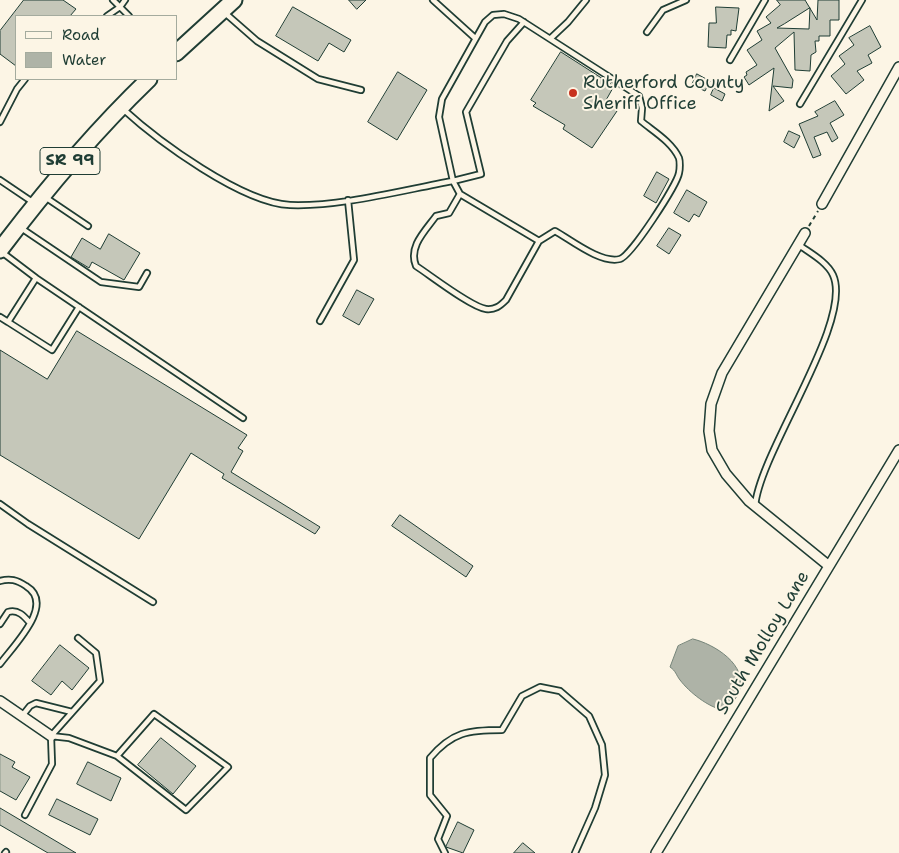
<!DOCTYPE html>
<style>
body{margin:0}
#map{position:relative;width:899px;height:853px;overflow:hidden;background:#fcf5e5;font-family:"Shantell Sans",sans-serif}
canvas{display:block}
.legend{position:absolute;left:15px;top:15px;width:162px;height:65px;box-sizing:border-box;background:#fcf5e5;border:1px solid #a4ab9e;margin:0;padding:6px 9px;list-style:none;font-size:15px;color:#1f3d34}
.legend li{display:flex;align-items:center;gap:10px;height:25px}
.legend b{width:25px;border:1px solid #a4ab9e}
</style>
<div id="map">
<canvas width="899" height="853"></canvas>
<ul class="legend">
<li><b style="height:6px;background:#fcf5e5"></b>Road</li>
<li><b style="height:14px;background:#aeb3a7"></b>Water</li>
</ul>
</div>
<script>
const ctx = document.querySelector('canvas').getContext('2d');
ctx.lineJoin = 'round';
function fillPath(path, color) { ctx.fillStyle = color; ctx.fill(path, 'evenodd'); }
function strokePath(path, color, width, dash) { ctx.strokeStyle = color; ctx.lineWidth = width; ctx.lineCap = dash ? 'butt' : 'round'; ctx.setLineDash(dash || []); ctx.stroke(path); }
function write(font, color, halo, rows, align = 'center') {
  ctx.font = font + ' "Shantell Sans",sans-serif'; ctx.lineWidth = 4; ctx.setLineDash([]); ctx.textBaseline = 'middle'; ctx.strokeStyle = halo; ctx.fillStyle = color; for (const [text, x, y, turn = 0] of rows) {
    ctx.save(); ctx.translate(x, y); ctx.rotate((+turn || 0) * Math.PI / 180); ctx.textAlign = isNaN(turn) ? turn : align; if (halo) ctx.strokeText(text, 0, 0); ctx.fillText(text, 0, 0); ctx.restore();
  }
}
const water = new Path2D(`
 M693,639C714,644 749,665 739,692C737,699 729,705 724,710C709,708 689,692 680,680C676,675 676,671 670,667L678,646Z`);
fillPath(water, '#aeb3a7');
strokePath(water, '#758479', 1);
const building = new Path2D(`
 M24,0H63L76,9L70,16H16V66L0,54V31Z
 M349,0H366L357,9Z
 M777,0H805L817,20L818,0H839V20H830V36H819V41H815L816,52L811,55L810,71L795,70L794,32L775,48L793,80L792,88L773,86L784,101L769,111L774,68L749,85L744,77L747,75L746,72L757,65L747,50L762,40L757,31L771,23L766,17L780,5ZM810,8L809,29L777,28L784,24Z
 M293,7L351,40L344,52L329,43L318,61L276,36Z
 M716,7L739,8L736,31L731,30V35H727L726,48L708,47L709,23H716Z
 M870,26L881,47L868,55L872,63L857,71L864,80L846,94L831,76L845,64L839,56L854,45L849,38Z
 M561,52L614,86L605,102L617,111L592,148L563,129L565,125L533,106L536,103L531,100Z
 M398,72L427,90L397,140L368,122Z
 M697,74L710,81L705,91L692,85Z
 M714,88L725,94L722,101L711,95Z
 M835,101L844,115L830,123L838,138L832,142L827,132L814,137L821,155L813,158L799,124L818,116L815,112Z
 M789,131L800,136L794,148L784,142Z
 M657,172L669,179L656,203L644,196Z
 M687,190L707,202L699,217L694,214L689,222L674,213Z
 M669,228L681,235L669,254L657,246Z
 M109,234L140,253L124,280L92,262L89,268L71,257L82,238L100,249Z
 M357,290L374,299L359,325L343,316Z
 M77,331L247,435L238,448L243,451L231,472L320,527L315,534L222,478L224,474L191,453L139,539L0,455V350L47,379Z
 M400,515L473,566L466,577L392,526Z
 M60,645L89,668L72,690L62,681L51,695L32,681Z
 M161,738L196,766L173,794L138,765Z
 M0,754L15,762L12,767L30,777L16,800L0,791Z
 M88,762L121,778L111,801L77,784Z
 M57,799L98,819L90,835L49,815Z
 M0,808L76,853H48L0,825Z
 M458,822L474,830L463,853L446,847Z
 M523,843L535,853H514Z`);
fillPath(building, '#c5c7b9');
strokePath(building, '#1f3d34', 1);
const lane = new Path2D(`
 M113,0L120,7L125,0
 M433,0L475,38
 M225,13L257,41L318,79L361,90
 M107,16L120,7L129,16
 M647,32L663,10L686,0
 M551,38L568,22L586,0
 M730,60L765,0
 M800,104L862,0
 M123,109C158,141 242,203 290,205C340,207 403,190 453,181L439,117L442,99L485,22L493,15L504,14L519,19L639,96L642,108L641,121C653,131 672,142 679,158C680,161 680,169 679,173C677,185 631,256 620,259C601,264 571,240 555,231L539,241L506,300C500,306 495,310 486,309C471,307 430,275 416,266C408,247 425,231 436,216L449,213L460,194L539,241
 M0,122L17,89L25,79
 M0,180L34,203
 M460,194L453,181L481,174L466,112L507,41L524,22
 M45,197L88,226
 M21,228L101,282L139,287L147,273
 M36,278L243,418
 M0,317L8,322L36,278L3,253
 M320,321L354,260L348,200
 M8,322L52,350L79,307
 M0,504L28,524L153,602
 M755,506C760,451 854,321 833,275C827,262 810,253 799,245
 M0,581C10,578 17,580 26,586C56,604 14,645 0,664
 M0,624L8,612C18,609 24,616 30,623
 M22,716L30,706L36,703L72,712
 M51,736L69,738L117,756L186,810L228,767L154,714L117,756
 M25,815L52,764L51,736L100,681L96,653L78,638
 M5,853L6,852
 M445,853L438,839L447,816L430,795V758C452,732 468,730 502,730L522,696L540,687L560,691L589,716L602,745L605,775L595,808L575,853`);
const street = new Path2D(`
 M822,204L899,67
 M805,233L722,373L711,404L709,431L712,450L726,474L749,501L829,566
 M0,701L51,736
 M656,853L899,450`);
const primary = new Path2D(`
 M176,53L234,0
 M0,250C46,189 94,132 149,79`);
strokePath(lane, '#1f3d34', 8);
strokePath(street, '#1f3d34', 12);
strokePath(primary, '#1f3d34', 19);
strokePath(new Path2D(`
 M809,226L818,211`), '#1f3d34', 2, [4, 4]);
strokePath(lane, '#fcf5e5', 4.5);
strokePath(street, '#fcf5e5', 9);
strokePath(primary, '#fcf5e5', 15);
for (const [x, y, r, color] of [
 [573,93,5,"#c8321e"]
]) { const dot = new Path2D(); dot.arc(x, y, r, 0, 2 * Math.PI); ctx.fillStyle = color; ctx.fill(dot); strokePath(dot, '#fcf5e5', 2); }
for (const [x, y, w] of [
 [70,161,60]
]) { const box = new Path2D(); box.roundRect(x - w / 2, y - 13.5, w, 27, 4); ctx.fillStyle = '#fcf5e5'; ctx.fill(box); strokePath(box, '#1f3d34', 1); }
write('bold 16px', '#1f3d34', null, [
 ["SR 99",70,161]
]);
write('18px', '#1f3d34', '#fcf5e5', [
 ["Rutherford County",583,83],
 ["Sheriff Office",583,104]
], 'left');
write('18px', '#1f3d34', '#fcf5e5', [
 ["South Molloy Lane",763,643,-59]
]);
</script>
